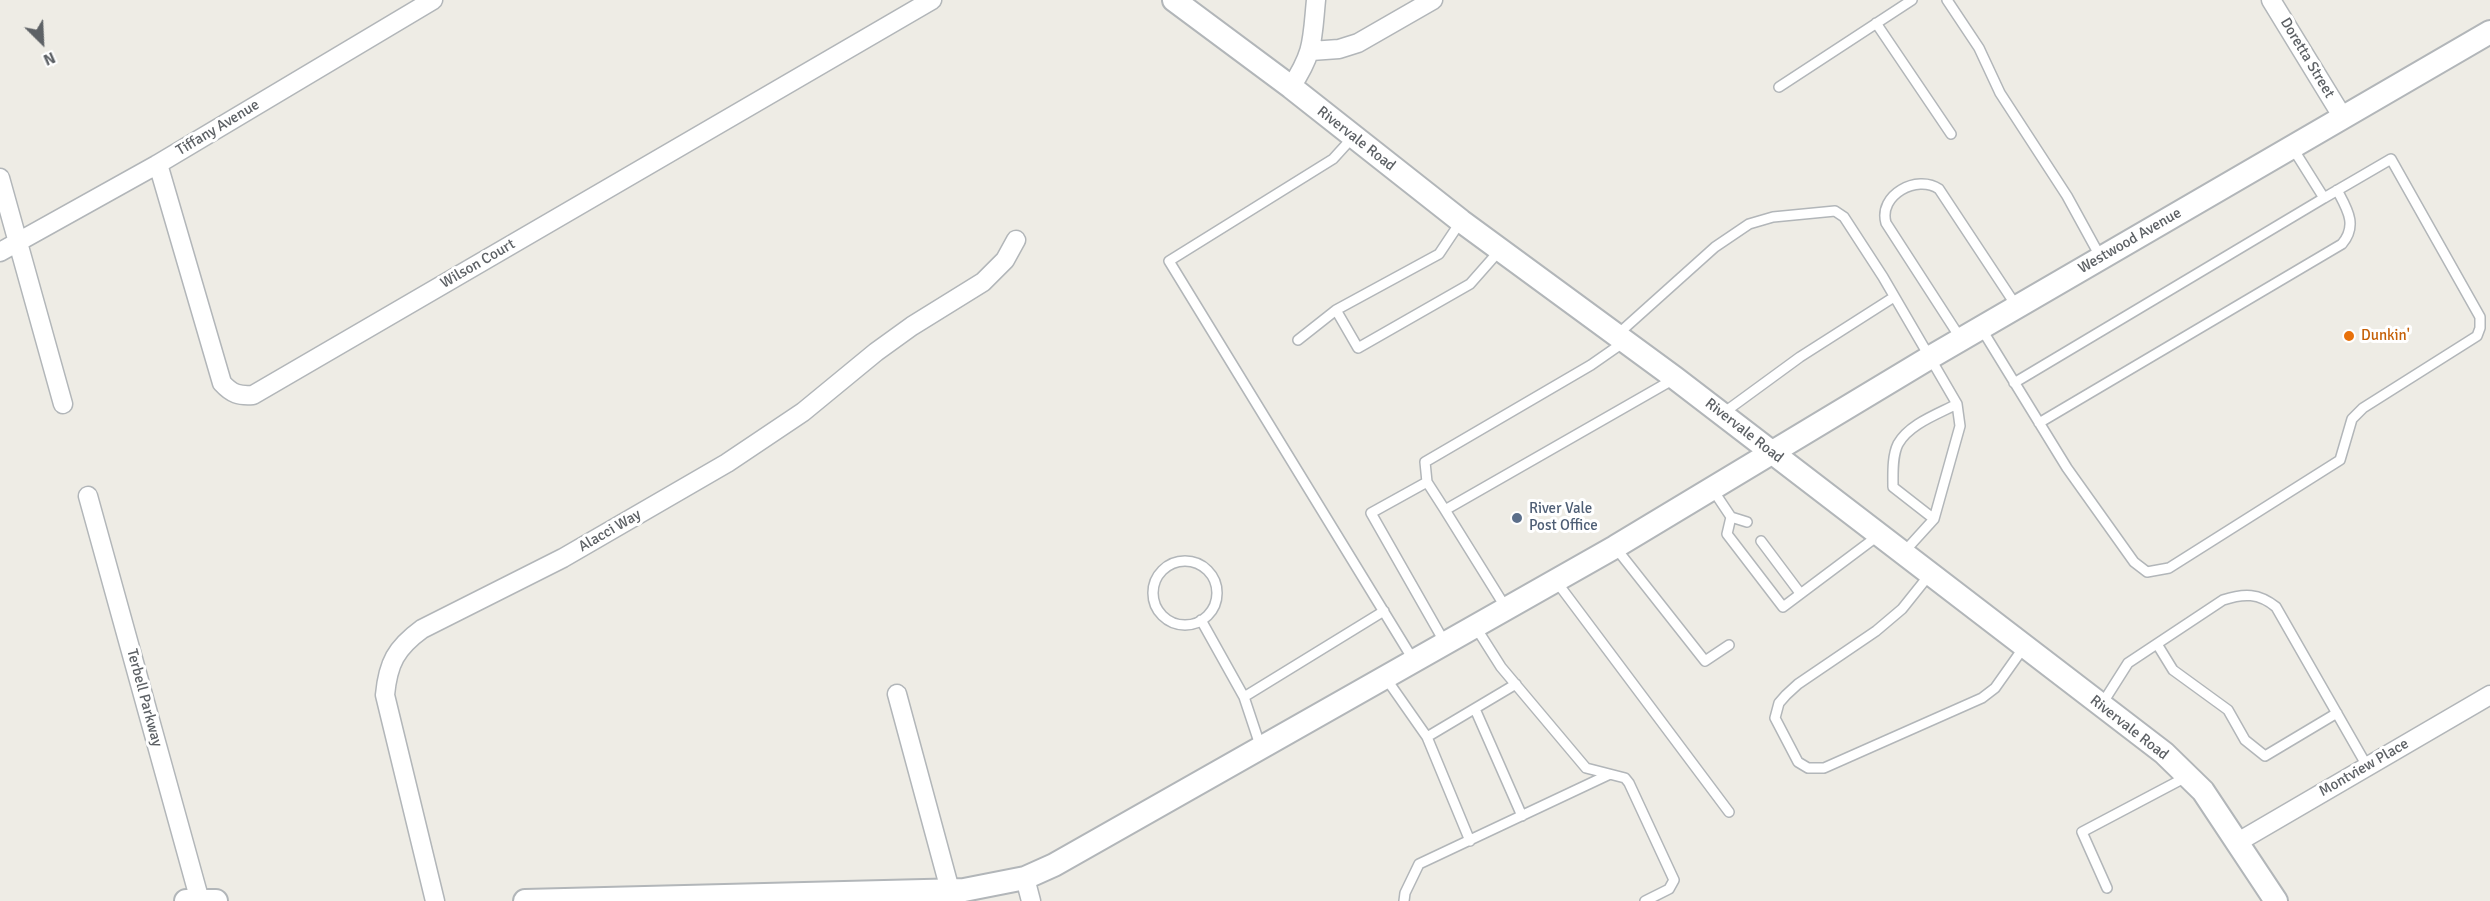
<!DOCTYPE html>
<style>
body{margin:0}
#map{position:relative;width:2490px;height:901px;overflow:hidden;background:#eeece5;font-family:Signika,sans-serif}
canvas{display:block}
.north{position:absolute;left:12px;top:12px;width:60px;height:60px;-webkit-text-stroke:4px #fff;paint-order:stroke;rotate:156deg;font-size:16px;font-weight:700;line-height:24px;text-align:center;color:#5d6165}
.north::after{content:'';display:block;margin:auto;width:21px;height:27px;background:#5d6165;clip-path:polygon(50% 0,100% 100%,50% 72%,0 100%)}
</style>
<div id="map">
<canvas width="2490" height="901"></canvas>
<div class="north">N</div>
</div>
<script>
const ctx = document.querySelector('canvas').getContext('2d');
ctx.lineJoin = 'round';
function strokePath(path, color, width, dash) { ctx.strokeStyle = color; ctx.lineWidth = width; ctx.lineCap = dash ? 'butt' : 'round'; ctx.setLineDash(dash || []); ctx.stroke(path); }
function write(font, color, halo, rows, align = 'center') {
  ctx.font = font + ' Signika,sans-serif'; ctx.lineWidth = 6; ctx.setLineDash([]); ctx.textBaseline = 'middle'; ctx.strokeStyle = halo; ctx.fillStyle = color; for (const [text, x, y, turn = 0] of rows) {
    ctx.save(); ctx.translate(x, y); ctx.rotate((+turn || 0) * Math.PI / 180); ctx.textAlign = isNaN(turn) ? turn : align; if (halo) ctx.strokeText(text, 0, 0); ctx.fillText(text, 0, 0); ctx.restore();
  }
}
const service = new Path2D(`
 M1947,0L1979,48L2000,93L2067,196L2101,258
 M1876,23L1951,134
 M1779,87L1912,0
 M1353,137L1333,159L1169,261L1414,661
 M1461,221L1439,254L1336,310L1358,348L1470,284L1500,250
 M1981,328L2067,468L2134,562L2147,572L2169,568L2340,460L2352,419L2363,408L2477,336L2480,328V317L2391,159L2324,198L2292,147
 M1618,334L1715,247L1749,224L1773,217L1835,211L1844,217L1883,277L1957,404L1960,426L1934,519L1904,552
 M1961,339L1886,223C1878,195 1917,174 1939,189L2017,307
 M1298,340L1336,310
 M2014,383L2324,198
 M1722,414L1800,357L1894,297
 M2039,423L2342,244C2358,225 2347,209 2337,190
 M1427,482L1425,462L1591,365L1624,342
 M1713,490L1731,517L1727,534L1783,607L1879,535
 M1445,510L1506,608
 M1731,517L1747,522
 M1934,519L1893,487C1893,474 1892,456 1898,444C1909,424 1938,414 1957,404
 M1761,541L1800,593
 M1615,547L1705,661L1729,645
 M1153 593a32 32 0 1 1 64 0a32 32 0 1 1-64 0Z
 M1930,574L1902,609L1876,631L1798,684L1786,695L1779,703L1775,718L1798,762L1808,768H1824L1982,698L1995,688L2024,647
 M1556,581L1729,812
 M1201,620L1244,697L1261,748
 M1475,626L1501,667L1586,768L1625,778L1629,783L1674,880L1669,889L1645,901
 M1445,643L1371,513L1427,482L1445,510L1674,379
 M2157,644L2173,670L2228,710L2245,740L2265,756L2337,713
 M1385,677L1427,737L1470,841
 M1244,697L1384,611
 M2102,704L2128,663L2223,600C2244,593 2259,593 2276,607L2367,766
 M1475,709L1522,816
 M1427,737L1516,684
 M2107,888L2082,832L2188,776
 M1404,901L1405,893L1419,864L1608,775`);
const minor = new Path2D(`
 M2271,0L2342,116
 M1311,51L1339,49L1358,43L1433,0
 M1291,87C1314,52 1312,41 1316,0
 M158,164L222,383C232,394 239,396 253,395L932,0
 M0,178L63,404
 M0,252L158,164L433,0
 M88,496L200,901
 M897,694L950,890
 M2238,842L2490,695
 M1025,878L1031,901
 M435,901L385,695C388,663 396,648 422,629L563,558L727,463L803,412L876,352L912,326L983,282L1005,260L1016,240`);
const tertiary = new Path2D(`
 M1174,0L1291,87L1461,221L1675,378L2164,753L2203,791L2276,901
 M186,901H216
 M525,901L964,890L1025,878L1054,865L1615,547L1929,358L2490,32`);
strokePath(service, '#b2b6b9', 12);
strokePath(minor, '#b2b6b9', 21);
strokePath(tertiary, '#b2b6b9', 26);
strokePath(service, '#fff', 9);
strokePath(minor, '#fff', 18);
strokePath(tertiary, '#fff', 22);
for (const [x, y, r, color] of [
 [2349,336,6,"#e8710a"],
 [1517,518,6,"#5c6f8a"]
]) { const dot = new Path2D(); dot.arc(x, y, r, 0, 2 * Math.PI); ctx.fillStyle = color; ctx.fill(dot); strokePath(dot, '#fff', 2); }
write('15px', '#5d6165', '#fff', [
 ["Doretta Street",2307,58,59],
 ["Tiffany Avenue",218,128,-31],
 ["Rivervale Road",1356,139,38],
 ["Westwood Avenue",2130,241,-30],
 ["Wilson Court",478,264,-30],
 ["Rivervale Road",1744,431,38],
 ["Alacci Way",610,531,-30],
 ["Terbell Parkway",144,698,75],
 ["Rivervale Road",2129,728,38],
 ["Montview Place",2364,768,-30]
]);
write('15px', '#c56008', '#fff', [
 ["Dunkin'",2361,336]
], 'left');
write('15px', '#4e5e75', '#fff', [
 ["River Vale",1529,509],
 ["Post Office",1529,526]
], 'left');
</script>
